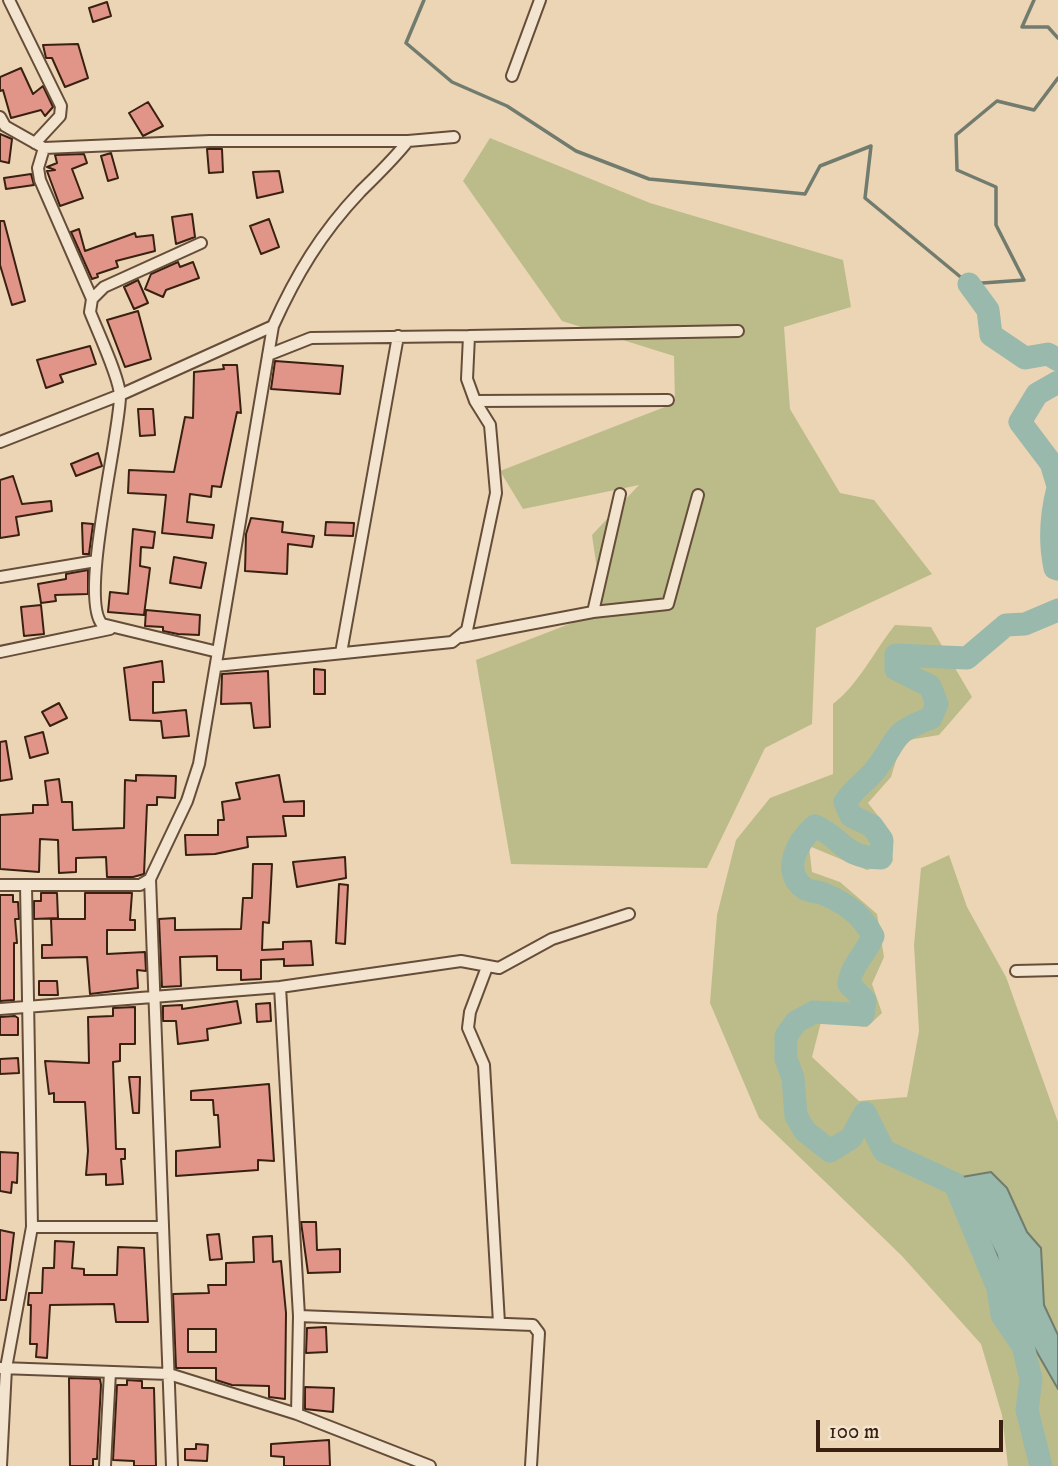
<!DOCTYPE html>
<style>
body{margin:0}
#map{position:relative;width:1058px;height:1466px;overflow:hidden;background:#ebd5b5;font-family:"IM FELL DW Pica",serif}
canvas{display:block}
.scale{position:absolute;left:816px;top:1420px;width:187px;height:32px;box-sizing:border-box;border:4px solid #392011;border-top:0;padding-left:9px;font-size:21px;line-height:24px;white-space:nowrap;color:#392011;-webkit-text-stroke:5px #f2e4cf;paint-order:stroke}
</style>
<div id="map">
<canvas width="1058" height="1466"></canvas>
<div class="scale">100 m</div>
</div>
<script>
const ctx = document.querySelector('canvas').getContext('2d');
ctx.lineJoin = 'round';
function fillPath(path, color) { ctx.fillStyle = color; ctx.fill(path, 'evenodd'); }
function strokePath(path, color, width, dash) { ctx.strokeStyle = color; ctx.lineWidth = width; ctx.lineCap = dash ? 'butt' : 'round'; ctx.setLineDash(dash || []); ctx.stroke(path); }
fillPath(new Path2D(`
 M490,138L650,203L843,260L851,307L784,327L790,409L840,493L874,500L932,574L816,628L812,724L765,748L707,868L511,864L476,660L603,611L592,535L639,485L523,509L500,471L675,403L674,356L562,321L463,181Z
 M895,625L931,627L972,697L939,735L902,741L891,777L868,803L886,826L893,861L867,870L809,846L812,872L840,882L877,914L884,957L872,984L882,1013L867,1027L821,1022L812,1057L859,1101L907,1097L919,1031L914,945L921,868L949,855L967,907L1006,977L1058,1122V1466H1008L1002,1415L981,1344L902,1256L759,1118L710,1003L717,915L736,840L770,798L833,774V704C859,684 874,651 895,625Z`), '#bcbc8a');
const water = new Path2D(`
 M991,1172L1007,1188L1027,1232L1041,1248L1044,1305L1058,1335V1389L1027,1335L1006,1312L997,1255L956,1178Z`);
fillPath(water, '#98b9ac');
strokePath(water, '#727c6e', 2);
strokePath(new Path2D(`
 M424,0L406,43L452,82L507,106L576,151L649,179L805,194L820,166L871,146L865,198L969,284L1024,280L996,225V187L957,170L956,135L997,101L1034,110L1058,78
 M1034,0L1022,27H1048L1058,38`), '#727c6e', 3.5);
strokePath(new Path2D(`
 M969,284L988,310L991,335L1025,358L1048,354L1058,360
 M1058,382L1037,394L1020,422L1051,463L1058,486
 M1058,488C1051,515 1049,540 1055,568L1058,569
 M1041,1466L1027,1410L1031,1379L1023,1346L1002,1315L998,1288L955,1184L884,1151L865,1113L851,1138L830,1151L805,1131L796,1116L793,1078L786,1059V1036L796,1022L814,1012L863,1015L865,1001L849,984C851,965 866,954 873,936C862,915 847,904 824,894C818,891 809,892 804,888C780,870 799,840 815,826C845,839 842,858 881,858L882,840L872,826L851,816L845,802C854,788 867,781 876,769C899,739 890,733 931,718L937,704L930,686L896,669V655L967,658L1006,625L1025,624L1058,610`), '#98b9ac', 23);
const building = new Path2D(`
 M107,2L111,16L93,22L89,8Z
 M78,44L88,78L65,87L52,58H46L43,45Z
 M21,68L33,94L43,86L53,107L45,116L41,110L11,118L3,90L0,91V77Z
 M148,102L163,126L143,136L129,113Z
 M0,134L12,139L9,163L0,161Z
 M207,149H222L223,172L209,173Z
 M111,153L118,178L108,181L101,156Z
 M84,154L87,163L72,169L83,198L60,206L47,171L55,170L47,167L57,163L55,155Z
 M279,171L283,192L257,198L253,172Z
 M31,174L34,185L6,189L4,178Z
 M192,214L195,237L176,244L172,217Z
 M269,219L279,247L261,254L250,226Z
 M0,221H4L25,301L12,305L0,265Z
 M79,229L85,251L135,233L136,237L153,235L155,251L116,261L118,267L97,274L98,277L92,279L71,232Z
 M178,262L180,267L193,262L199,278L166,290L163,297L145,289L151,274Z
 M138,280L148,303L134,309L124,287Z
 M138,311L151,359L125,367L107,320Z
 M90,346L96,364L60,375L63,382L46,388L37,360Z
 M275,361L343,366L340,394L271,389Z
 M223,365H237L241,413L237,412L221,487L212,486L211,497L190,494L187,522L214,525L212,538L162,533L166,495L128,493L129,470L174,472L185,417L193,418L194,372L224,369Z
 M138,409H153L155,435L140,436Z
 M98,453L102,466L76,476L71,464Z
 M13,476L22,504L51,501L52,511L16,517L19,535L0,538V480Z
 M251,518L283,522L282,532L314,536L312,547L288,544L287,574L245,571L246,534Z
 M326,522L354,523L353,536L325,535Z
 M82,523L93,524L89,554H83Z
 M133,529L155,532L153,548L141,547L140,566L150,568L144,615L108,612L110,592L128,594Z
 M174,557L206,563L201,588L170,583Z
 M88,570V594L55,595L56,601L41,603L38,584L66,579V574Z
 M41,605L44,634L24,636L21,607Z
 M146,610L200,615L199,635L178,634L163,631V627L145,626Z
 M162,661L164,682H153V713L186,710L189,736L163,738L161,721L130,720L124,668Z
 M314,669L325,670V694H314Z
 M268,671L270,727L254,728L251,703L221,704L222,674Z
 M59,703L67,718L50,726L42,712Z
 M43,732L48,753L30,758L25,737Z
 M6,741L12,779L0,781V742Z
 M136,775L176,776L175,798L157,797V805H147L144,874L133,877H107L106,857L76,858V872L59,873L58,840L40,839L39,872L0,869V815L33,813V805H48L45,781L59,779L62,802H72L73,830L99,829L124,828L125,780L136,781Z
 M279,775L284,802L304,801V816H283L286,836L247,837L248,847L215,854L186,855L185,835H218V820H224L222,802L240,799L236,783Z
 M345,857L346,878L297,887L293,862Z
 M253,864H272L269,923L263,922L262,950L283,949V942L311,941L313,965L284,966V959L261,960V979L241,980V970H217V956L180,957L181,986L162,987L159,919L175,918V930L241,929L243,898H252Z
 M339,884L348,885L345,944L336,943Z
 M41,893H57L58,918L34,919V901H41Z
 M85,893H132L130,920H135V930H107V954L145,952L146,971L137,970L138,988L90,994L87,957L42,958V945H52L51,919H85Z
 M0,895H13V902H18L19,919H15L17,943H14V1000L0,1001Z
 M39,981H57L58,995H39Z
 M237,1001L241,1023L207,1029L208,1040L178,1044L176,1021H163V1006L182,1005V1009Z
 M270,1003L271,1021L257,1022L256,1004Z
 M135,1007V1044H120V1061L113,1062L116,1149H125V1159H121L123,1184L106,1185V1174L86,1175L88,1151L85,1102H54V1093L49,1094L45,1061L89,1063L88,1017L113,1016V1008Z
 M15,1016L18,1018V1035H0V1017Z
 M18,1058L19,1073L0,1074V1059Z
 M129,1077H140L139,1113H133Z
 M269,1084L274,1161L258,1160V1170L176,1176V1151L220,1147L218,1115H214L213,1100H191V1091Z
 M0,1152L18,1153L17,1183L12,1182L11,1193L0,1191Z
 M301,1222H316L317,1250L340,1249V1272L308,1273Z
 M0,1230L14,1233L6,1300H0Z
 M219,1234L222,1259L210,1260L207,1235Z
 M272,1236L273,1262L281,1261L286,1313L285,1399L269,1397V1386L232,1385L216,1380V1368H176L173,1294L209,1293L208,1285H226V1263L254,1262L253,1237ZM188,1329H216V1352H188Z
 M55,1241L74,1242L72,1268L84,1269V1275H117L118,1247L144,1248L148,1322H116L114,1304L50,1305L47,1358L36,1357L37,1344H30L31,1305H28L29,1293H42L43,1268H54Z
 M326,1327L327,1352L306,1353L307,1328Z
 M69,1378L100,1379L101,1385L97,1459H93V1466H70Z
 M127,1380L142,1381V1388H154L156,1466H134V1461L113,1460L117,1385H127Z
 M305,1387L334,1388L333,1412L305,1409Z
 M329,1440L330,1466H284V1457L271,1456V1444Z
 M196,1444L208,1445L207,1461L185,1460V1449H196Z`);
fillPath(building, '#e19588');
strokePath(building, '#392011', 2);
const street = new Path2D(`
 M9,0L61,106L60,116L35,143
 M512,76L540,0
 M0,117L5,126L44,148L210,141H408
 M44,148L38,168L40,180L92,299
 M201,243L104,287L92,299L90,312C97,330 121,381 120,397C119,438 79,599 102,624L218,652
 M469,336L738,331
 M475,401L668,400
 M0,442L120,395L273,326
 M0,577L96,561
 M593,612L620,494
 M461,637L593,612L668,604L698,495
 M0,652L110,629
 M341,653L398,336
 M216,666L452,642L467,630L496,493L490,425L475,401L467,379L469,336L311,338L268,355
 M150,879L172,1466
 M0,885H140L150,879L187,801L199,764L273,326C296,275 321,233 360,192C377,175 393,160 408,141L454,137
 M487,967L470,1012L468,1028L484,1065L499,1323
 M1016,971L1058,970
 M280,987L299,1316L297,1414
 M0,1009L280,987L461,961L499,968L552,939L629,914
 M32,1227H161
 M299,1316L533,1325L539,1333L531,1466
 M1,1368L169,1374L297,1414L430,1466
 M1,1466L6,1368L32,1227L26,885
 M105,1466L110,1372`);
strokePath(street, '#664d3a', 14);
strokePath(street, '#f2e4cf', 10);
</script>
